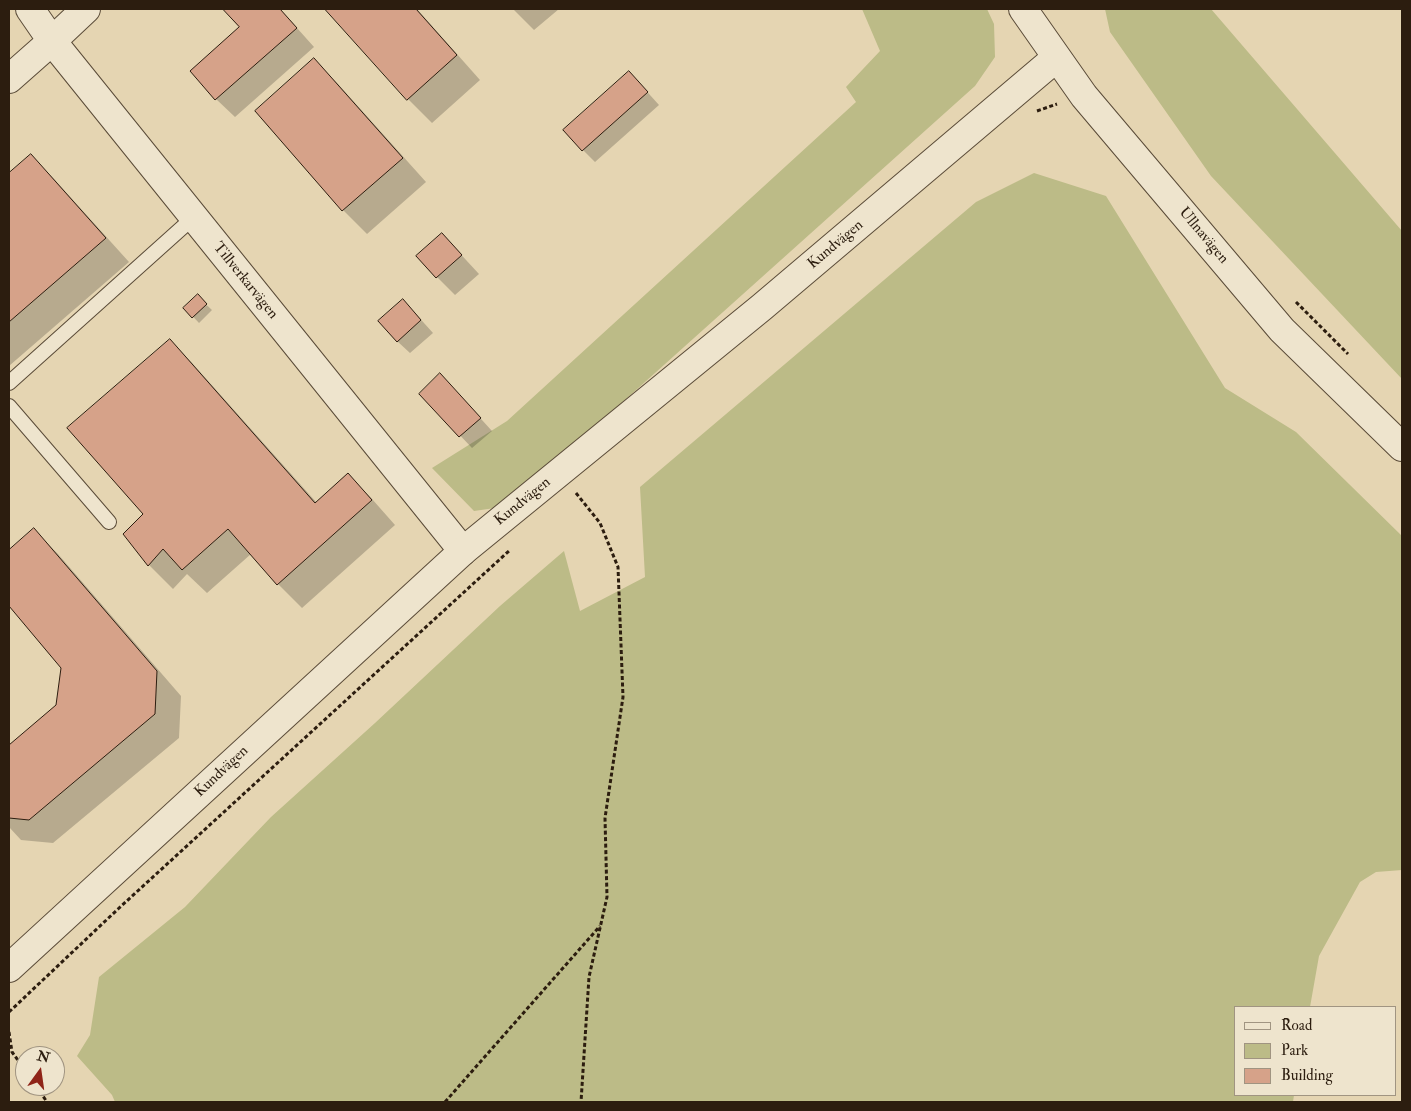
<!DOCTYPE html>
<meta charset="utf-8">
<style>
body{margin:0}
#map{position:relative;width:1411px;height:1111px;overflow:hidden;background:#e5d5b2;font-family:"IM FELL Double Pica",serif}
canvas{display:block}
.frame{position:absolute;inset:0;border:10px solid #2c1d0f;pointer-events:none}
.legend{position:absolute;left:1234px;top:1006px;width:162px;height:90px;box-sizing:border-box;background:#eee4cd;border:1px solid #a09481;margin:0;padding:6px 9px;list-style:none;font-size:15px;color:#2c1d0f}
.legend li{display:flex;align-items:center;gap:10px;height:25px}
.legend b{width:25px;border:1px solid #a09481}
.north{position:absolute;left:15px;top:1046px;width:50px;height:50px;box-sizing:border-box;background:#eee4cd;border:1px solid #a09481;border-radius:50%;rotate:14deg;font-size:14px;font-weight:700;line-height:20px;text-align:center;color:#2c1d0f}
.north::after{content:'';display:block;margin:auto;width:18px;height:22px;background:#8f2418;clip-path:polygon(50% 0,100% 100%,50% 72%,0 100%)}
</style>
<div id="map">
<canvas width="1411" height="1111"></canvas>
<div class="frame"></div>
<ul class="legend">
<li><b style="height:6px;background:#eee4cd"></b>Road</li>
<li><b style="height:14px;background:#bcbb87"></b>Park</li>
<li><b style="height:14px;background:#d6a289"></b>Building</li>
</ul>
<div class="north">N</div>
</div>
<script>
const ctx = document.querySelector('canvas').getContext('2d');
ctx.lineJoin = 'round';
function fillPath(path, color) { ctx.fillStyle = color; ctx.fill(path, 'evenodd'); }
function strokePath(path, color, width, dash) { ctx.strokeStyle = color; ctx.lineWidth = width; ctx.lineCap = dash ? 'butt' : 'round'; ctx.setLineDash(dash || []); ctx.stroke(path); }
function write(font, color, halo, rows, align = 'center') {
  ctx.font = font + ' "IM FELL Double Pica",serif'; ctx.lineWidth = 4; ctx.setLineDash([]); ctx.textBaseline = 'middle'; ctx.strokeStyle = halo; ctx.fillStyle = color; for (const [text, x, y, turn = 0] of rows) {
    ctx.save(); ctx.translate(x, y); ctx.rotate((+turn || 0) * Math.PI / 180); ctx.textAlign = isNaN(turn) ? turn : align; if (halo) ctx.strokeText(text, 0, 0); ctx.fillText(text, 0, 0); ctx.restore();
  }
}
fillPath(new Path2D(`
 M862,9H987L994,24L995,57L975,86L529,486L495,508L474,511L432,468L507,421L856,102L846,87L880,51Z
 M1105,9H1211L1402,231V379L1211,176L1110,32Z
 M1034,173L1106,196L1225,388L1296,432L1402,536V870L1376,872L1360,882L1319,956L1310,1007H1235V1095H1294L1293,1102H115L112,1095L77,1056L90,1035L99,977L185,907L271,817L375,723L500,606L564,551L580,611L645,577L640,487L976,202Z`), '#bcbb87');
fillPath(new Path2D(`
 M224,9H280L314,47L235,117L216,99L192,71L241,27Z
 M326,9H417L480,80L432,123L408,99Z
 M513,9H559L534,30Z
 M314,60L338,84L426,182L367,234L343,210L256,111Z
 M641,85L659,105L595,162L583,150Z
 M31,156L55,180L129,262L9,366V175Z
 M442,234L479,274L455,295L437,277Z
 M197,296L212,310L199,323L185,308Z
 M415,313L433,333L410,353L397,341Z
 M170,340L193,364L317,503L348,475L372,499L395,525L302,608L278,584L251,554L207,593L187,574L173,589L149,565L124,534L145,514Z
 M452,387L492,431L472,448L421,394Z
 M34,530L58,554L181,696L179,738L53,843L21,840L9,827V747L57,706L63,668L9,604V551Z`), '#0003');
const building = new Path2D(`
 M223,9H280L297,28L215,100L190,71L239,27Z
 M325,9H416L457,55L407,100Z
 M314,58L403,158L342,211L255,111Z
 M629,71L648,92L582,151L563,130Z
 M31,154L106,238L9,322V173Z
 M442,233L462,255L436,278L416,256Z
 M198,294L207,304L192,318L183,308Z
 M403,299L421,320L397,342L378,321Z
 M170,339L315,503L348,473L372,500L277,585L228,529L182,570L163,549L148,566L123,534L143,514L67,428Z
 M440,373L481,418L459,437L419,394Z
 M34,528L157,671L155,714L29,820L9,818V745L56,705L61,668L9,606V550Z`);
fillPath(building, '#d6a289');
strokePath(building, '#2c1d0f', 1);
const service = new Path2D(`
 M9,383L194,217
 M9,406L109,522`);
const minor = new Path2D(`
 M30,9L52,41L463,551
 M9,79L52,41L86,9`);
const tertiary = new Path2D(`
 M1023,9L1084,96L1282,330L1402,447
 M9,968L463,551L762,307L1056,58`);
strokePath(service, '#5a4b38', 16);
strokePath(minor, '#5a4b38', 30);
strokePath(tertiary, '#5a4b38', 30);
strokePath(new Path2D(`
 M1037,111L1057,104
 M1296,302L1348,354
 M576,493L600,523L618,567L623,697L605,818L607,897L589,977L581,1102
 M9,1012L118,909L510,550
 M9,1032L12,1052L25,1070
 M36,1086L47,1102
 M445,1102L600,926`), '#2c1d0f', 3, [4, 2.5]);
strokePath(service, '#eee4cd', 14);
strokePath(minor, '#eee4cd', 28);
strokePath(tertiary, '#eee4cd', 28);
write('15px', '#2c1d0f', '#eee4cd', [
 ["Ullnavägen",1203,236,50],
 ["Kundvägen",836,245,-40],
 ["Tillverkarvägen",245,281,51],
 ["Kundvägen",523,502,-39],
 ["Kundvägen",222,772,-43]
]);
</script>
